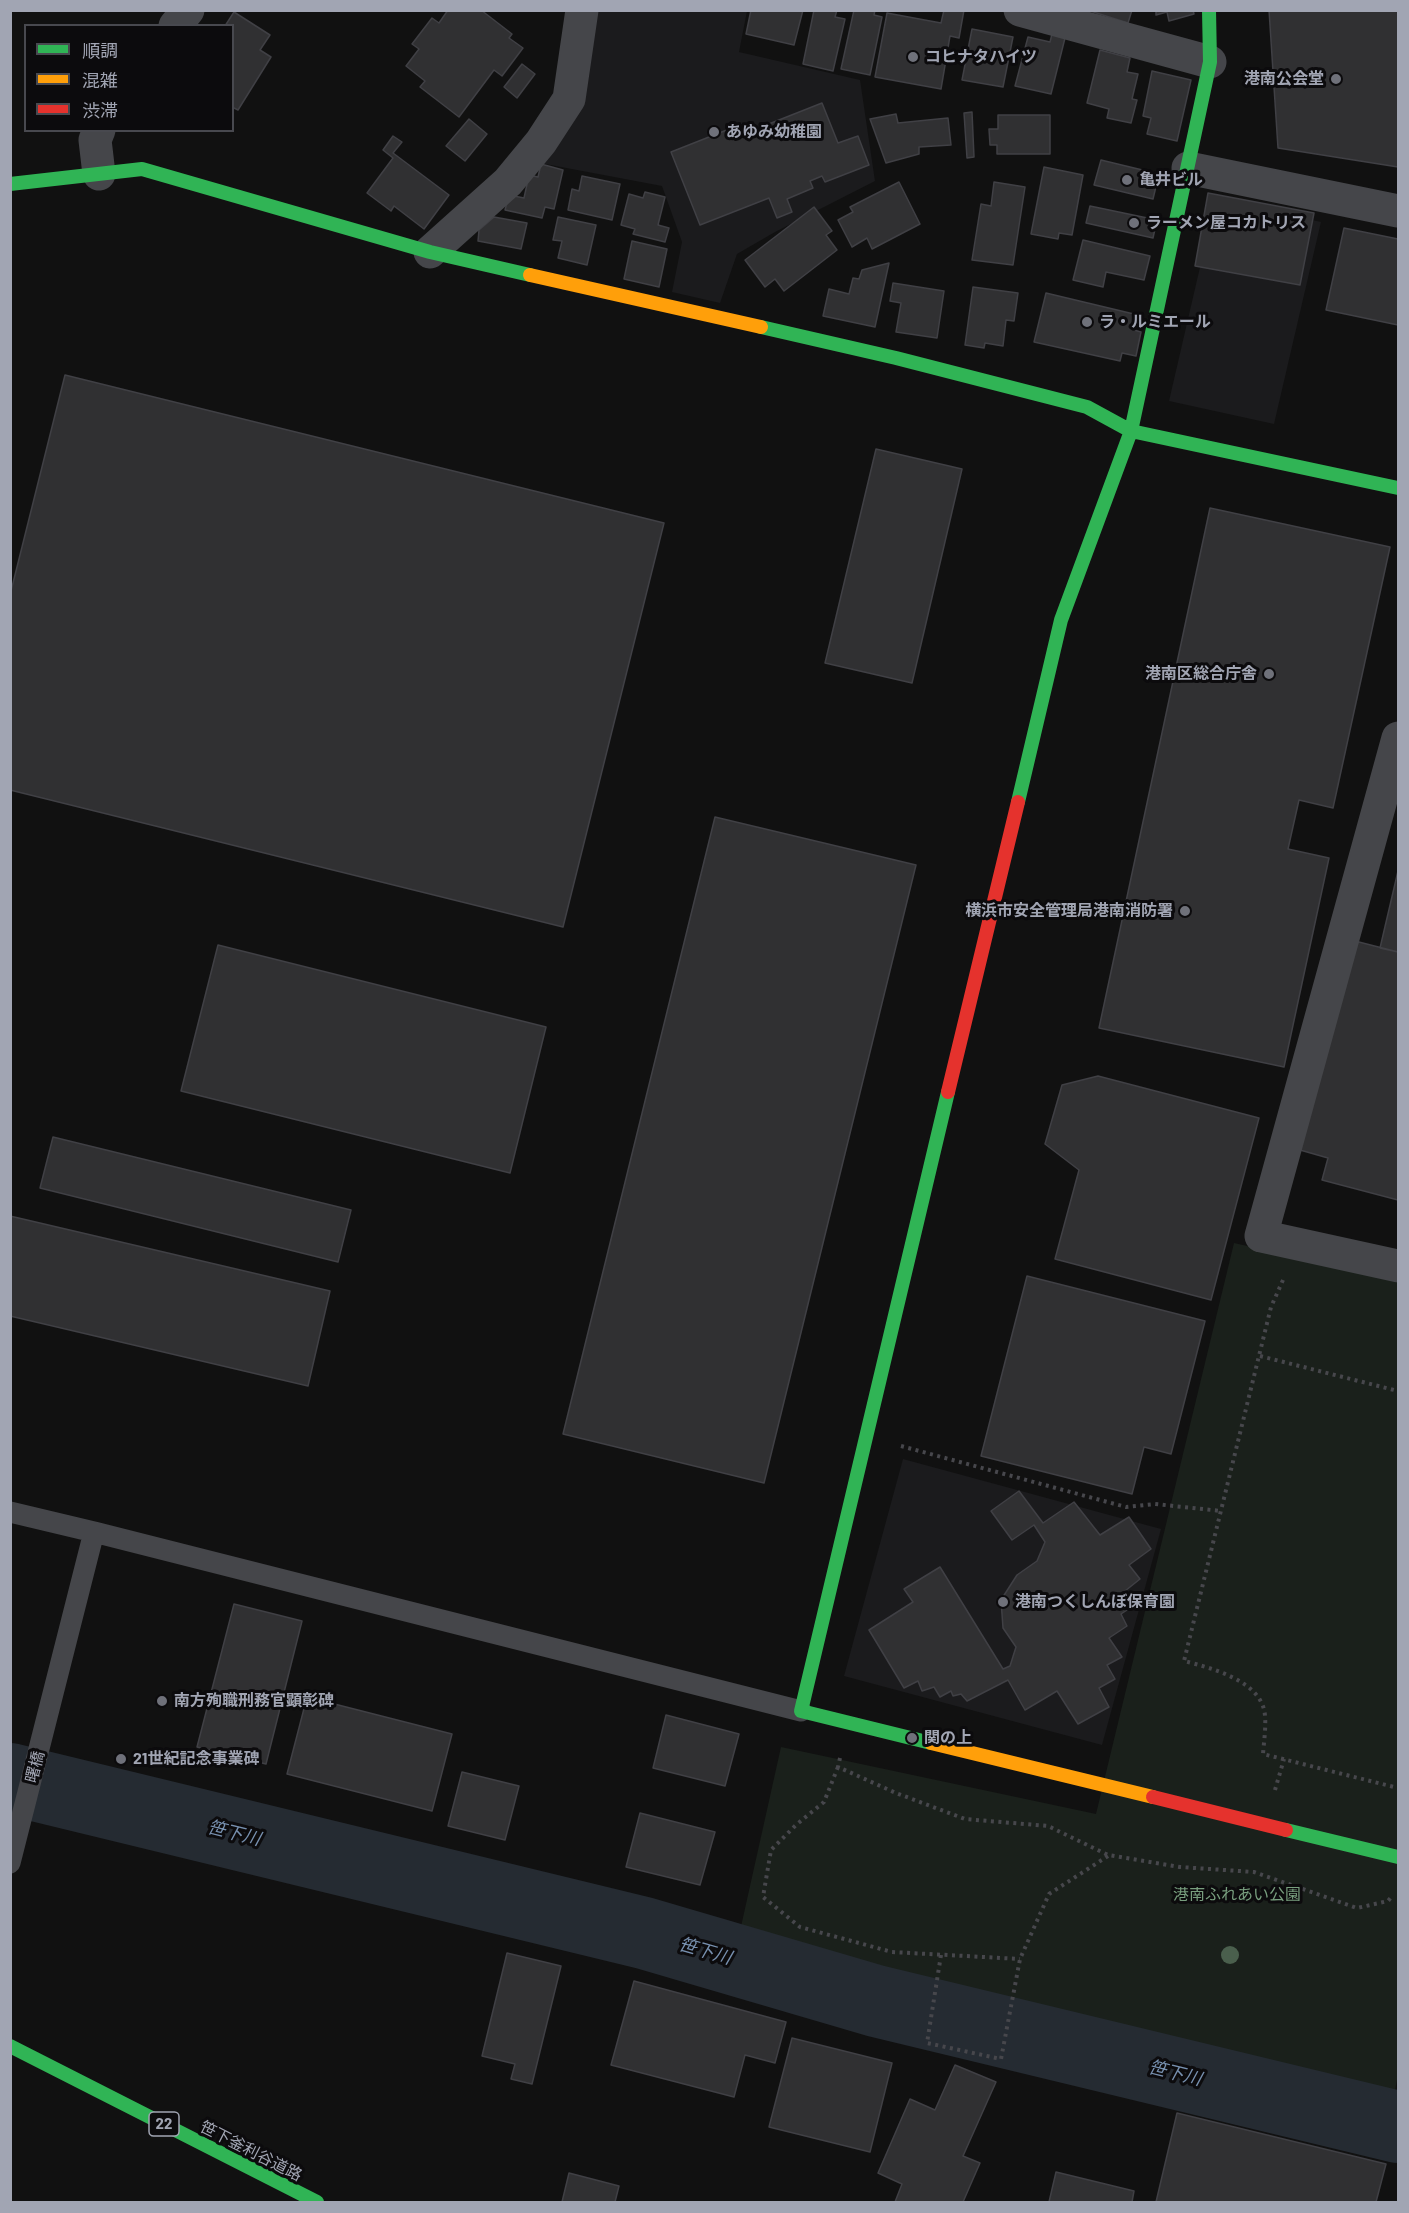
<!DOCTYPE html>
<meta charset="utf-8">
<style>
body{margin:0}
#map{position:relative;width:1409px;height:2213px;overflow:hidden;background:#111;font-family:Barlow,"Noto Sans JP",sans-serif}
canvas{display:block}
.frame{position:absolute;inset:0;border:12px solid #a1a5b3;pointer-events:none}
.legend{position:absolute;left:24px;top:24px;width:210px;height:108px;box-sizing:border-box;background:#0c0b0d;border:2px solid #48494f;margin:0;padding:8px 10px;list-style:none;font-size:18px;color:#a1a5b3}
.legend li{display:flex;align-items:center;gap:12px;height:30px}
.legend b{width:30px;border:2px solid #48494f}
</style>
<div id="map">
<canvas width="1409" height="2213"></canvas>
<div class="frame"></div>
<ul class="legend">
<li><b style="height:8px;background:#30b455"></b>順調</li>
<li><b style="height:8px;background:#ff9f0a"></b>混雑</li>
<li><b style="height:8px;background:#e5322d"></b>渋滞</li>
</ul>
</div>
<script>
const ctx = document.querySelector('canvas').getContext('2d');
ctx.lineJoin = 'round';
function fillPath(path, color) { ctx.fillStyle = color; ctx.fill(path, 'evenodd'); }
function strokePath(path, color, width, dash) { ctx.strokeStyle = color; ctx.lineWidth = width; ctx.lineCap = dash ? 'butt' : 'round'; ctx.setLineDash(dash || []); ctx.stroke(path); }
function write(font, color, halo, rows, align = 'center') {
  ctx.font = font + ' Barlow,"Noto Sans JP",sans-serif'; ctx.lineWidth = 6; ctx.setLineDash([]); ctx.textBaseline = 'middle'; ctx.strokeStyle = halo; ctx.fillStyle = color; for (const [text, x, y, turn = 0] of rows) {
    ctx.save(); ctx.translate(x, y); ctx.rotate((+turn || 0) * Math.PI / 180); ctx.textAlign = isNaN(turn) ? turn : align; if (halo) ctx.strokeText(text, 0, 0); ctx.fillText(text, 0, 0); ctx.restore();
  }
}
fillPath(new Path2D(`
 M591,11H747L739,52L860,80L875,181L775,232L737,254L720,303L672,292L682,242L662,186L540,163Z
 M1216,198L1321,222L1274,424L1169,401Z
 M903,1459L1161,1529L1102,1745L844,1676Z`), '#1b1b1d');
fillPath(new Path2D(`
 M1234,1243L1398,1280V2074L1393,2102L738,1940L781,1747L1096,1814Z`), '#1a201b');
strokePath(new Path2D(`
 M10,1779L644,1933L876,2001L1398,2127`), '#252b32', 72);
const building = new Path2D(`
 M448,10H481L512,34L509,38L523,48L502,76L494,70L459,117L420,87L425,81L406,66L419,49L412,44L432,18L439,23Z
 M751,10H803L794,45L746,34Z
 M814,10H837L835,17L845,19L833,71L803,64Z
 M854,10H875L874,15L882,17L870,75L841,69Z
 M944,10H964L959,38L950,36L941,89L875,77L887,13L941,23Z
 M1087,10H1132L1128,23Z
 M1156,10H1193L1194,14L1169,21L1167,12L1156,15Z
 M1269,10H1398V167L1278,148Z
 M234,12L270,35L260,50L271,57L238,110L232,107V26H225Z
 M972,29L1013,37L1003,87L962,80Z
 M1052,34L1065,38L1051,94L1015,86L1028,37L1050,42Z
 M1100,50L1130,58L1127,72L1138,74L1132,99L1137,100L1131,123L1107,118L1109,109L1087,103Z
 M522,64L535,74L517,98L504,87Z
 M1152,71L1191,80L1177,141L1147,134L1151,118L1143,116Z
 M822,103L838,143L858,136L869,165L825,182L822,176L810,181L813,188L787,199L792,212L777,218L769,198L700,225L671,152L742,124L746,133Z
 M972,112L974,157L967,158L964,113Z
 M896,114L898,123L948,118L951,145L919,147V154L886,163L870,119Z
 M998,115H1050V154H997V145H990L989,129H998Z
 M469,119L487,134L465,161L446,146Z
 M393,136L402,142L393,153L449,195L424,229L394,206L391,211L367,193L393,158L383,150Z
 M1101,160L1159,174L1153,199L1094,185Z
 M541,164L563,170L554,209L545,207L542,218L505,210L509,195L524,198L529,175L538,177Z
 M1044,167L1083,175L1072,235L1059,233L1058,239L1031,234Z
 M582,176L620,184L612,220L568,210L572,189L579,191Z
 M899,182L920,224L872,249L867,238L852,247L838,220L853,212L850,207Z
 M994,182L1025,187L1013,265L972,260L981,204L991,206Z
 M645,192L665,197L658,225L669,228L665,242L633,234L635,229L621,225L629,194L643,198Z
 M1208,193L1314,213L1300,285L1195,266Z
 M1090,206L1157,220L1153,238L1086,223Z
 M814,207L832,231L826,235L837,250L784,291L775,279L765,287L745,260Z
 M494,217L527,223L521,249L478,241L479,230Z
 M558,217L596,225L587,265L558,258L562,241L553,240Z
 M1344,228L1398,239V325L1326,310Z
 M1083,240L1150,256L1144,280L1106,272L1103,287L1073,280Z
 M632,241L667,249L659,287L624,279Z
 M889,263L875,327L823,316L829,289L849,294L853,278L859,279L862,270Z
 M893,283L944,291L937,338L896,332L901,303L890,301Z
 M973,287L1018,293L1014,321L1006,320L1003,346L985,343L984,348L965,345Z
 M1046,293L1138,315L1134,330L1141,332L1136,356L1122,353L1120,361L1034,342Z
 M65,375L664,523L563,927L10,790V595Z
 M876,449L962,469L912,683L825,663Z
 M1210,508L1390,547L1333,808L1299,800L1288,849L1329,858L1284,1067L1099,1028Z
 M715,817L916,865L764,1483L563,1434Z
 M1398,871V952L1380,948Z
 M1355,941L1398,952V1200L1322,1180L1328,1158L1300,1150Z
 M218,945L546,1027L510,1173L181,1091Z
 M1098,1076L1259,1118L1211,1300L1055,1259L1079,1170L1045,1144L1062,1085Z
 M53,1137L351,1210L338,1262L40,1188Z
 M10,1216L330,1291L308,1386L10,1316Z
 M1027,1276L1205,1321L1171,1454L1144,1447L1132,1494L981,1456Z
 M1019,1491L1043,1523L1074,1502L1100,1535L1129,1517L1151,1549L1129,1565L1140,1579L1125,1591L1136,1604L1121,1614L1127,1626L1109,1638L1122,1657L1107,1665L1115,1679L1099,1688L1109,1707L1078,1724L1057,1691L1025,1710L1008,1680L967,1701L961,1694L953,1696L951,1691L940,1697L934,1687L922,1691L918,1681L904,1688L869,1630L913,1602L904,1589L940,1567L1003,1669L1010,1666L1016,1647L1003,1628L1001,1600L1017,1575L1037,1561L1045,1542L1034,1525L1012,1540L991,1511Z
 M234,1604L302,1621L266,1764L197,1747Z
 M307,1697L452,1734L432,1811L287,1774Z
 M666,1715L739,1734L725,1786L653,1768Z
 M462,1772L519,1786L505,1840L448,1826Z
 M640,1813L715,1832L700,1885L626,1867Z
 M507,1953L561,1966L532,2084L511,2079L515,2064L482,2056Z
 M634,1981L786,2022L775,2063L745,2055L734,2097L611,2065Z
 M792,2038L892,2063L870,2152L769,2127Z
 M955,2065L996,2082L963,2156L980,2163L963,2202H895L902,2184L878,2173L910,2099L935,2110Z
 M1177,2113L1386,2164L1376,2202H1156Z
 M1056,2172L1134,2191L1132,2202H1049Z
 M569,2173L619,2186L615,2202H562Z`);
fillPath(building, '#303032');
strokePath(building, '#404045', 1.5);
strokePath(new Path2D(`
 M1283,1280L1271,1307L1184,1661C1211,1668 1263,1681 1265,1716C1266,1728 1264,1741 1263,1754L1398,1788
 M1260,1356L1398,1391
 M901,1446L1126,1507L1155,1504L1221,1511
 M840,1758L838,1767L896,1793L965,1819L1048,1826L1108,1855L1180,1867L1254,1872L1357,1908L1388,1901L1393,1895
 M838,1767L824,1802L796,1825L771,1850L763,1897L800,1927L892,1952L1020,1959
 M1275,1790L1284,1759
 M941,1955L927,2043L1001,2059L1020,1959L1049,1894L1108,1856`), '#47474c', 4, [3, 4.5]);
strokePath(new Path2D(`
 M10,1512L94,1532L10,1863
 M94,1532L801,1711`), '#45464a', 21);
strokePath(new Path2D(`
 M1020,10L1210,62
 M175,26L188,10
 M1188,168L1398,211
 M99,174L95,140L99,130
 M430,252L508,182L541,142L569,99L582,10
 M1398,738L1261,1236L1398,1266`), '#45464a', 33);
strokePath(new Path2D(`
 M10,184L142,169L430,252L530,275
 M761,327L896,358L1087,407L1131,431L1398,488
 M1018,802L1061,620L1131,431L1210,62L1209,10
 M931,1743L801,1711L948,1092
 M1286,1830L1398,1857
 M10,2046L317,2202`), '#30b455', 14);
strokePath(new Path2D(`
 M530,275L761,327
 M931,1743L1153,1797`), '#ff9f0a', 14);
strokePath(new Path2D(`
 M948,1092L1018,802
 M1153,1797L1286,1830`), '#e5322d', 14);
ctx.fillStyle = '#4a5f4d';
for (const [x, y] of [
 [1230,1955]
]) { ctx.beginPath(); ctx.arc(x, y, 9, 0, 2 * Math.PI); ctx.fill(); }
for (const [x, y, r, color] of [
 [913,57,6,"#6f717a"],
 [1336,79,6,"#6f717a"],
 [714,132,6,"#6f717a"],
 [1127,180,6,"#6f717a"],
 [1134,223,6,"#6f717a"],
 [1087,322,6,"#6f717a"],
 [1269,674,6,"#6f717a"],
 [1185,911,6,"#6f717a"],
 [1003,1602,6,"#6f717a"],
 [162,1701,6,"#6f717a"],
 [912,1738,6,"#6f717a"],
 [121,1759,6,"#6f717a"]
]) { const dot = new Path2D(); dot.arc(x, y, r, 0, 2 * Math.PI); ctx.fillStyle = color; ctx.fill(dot); strokePath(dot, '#0c0b0d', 2); }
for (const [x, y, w] of [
 [164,2124,30]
]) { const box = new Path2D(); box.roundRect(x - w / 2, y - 12, w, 24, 4.5); ctx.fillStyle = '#0c0b0d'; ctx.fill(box); strokePath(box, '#a1a5b3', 1.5); }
write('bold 15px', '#a1a5b3', null, [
 ["22",164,2124]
]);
write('bold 16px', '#a1a5b3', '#0c0b0d', [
 ["コヒナタハイツ",925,57],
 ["港南公会堂",1324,79,"right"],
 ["あゆみ幼稚園",726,132],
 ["亀井ビル",1139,180],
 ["ラーメン屋コカトリス",1146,223],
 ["ラ・ルミエール",1099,322],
 ["港南区総合庁舎",1257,674,"right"],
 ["横浜市安全管理局港南消防署",1173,911,"right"],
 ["港南つくしんぼ保育園",1015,1602],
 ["南方殉職刑務官顕彰碑",174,1701],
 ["関の上",924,1738],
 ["21世紀記念事業碑",133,1759]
], 'left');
write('16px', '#a1a5b3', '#0c0b0d', [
 ["曙橋",35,1767,-76],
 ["笹下釜利谷道路",251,2151,27]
]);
write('16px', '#789e7e', '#0c0b0d', [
 ["港南ふれあい公園",1237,1895]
]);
write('italic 18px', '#7790af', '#0c0b0d', [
 ["笹下川",234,1833,14],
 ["笹下川",705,1951,16],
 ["笹下川",1175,2073,14]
]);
</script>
